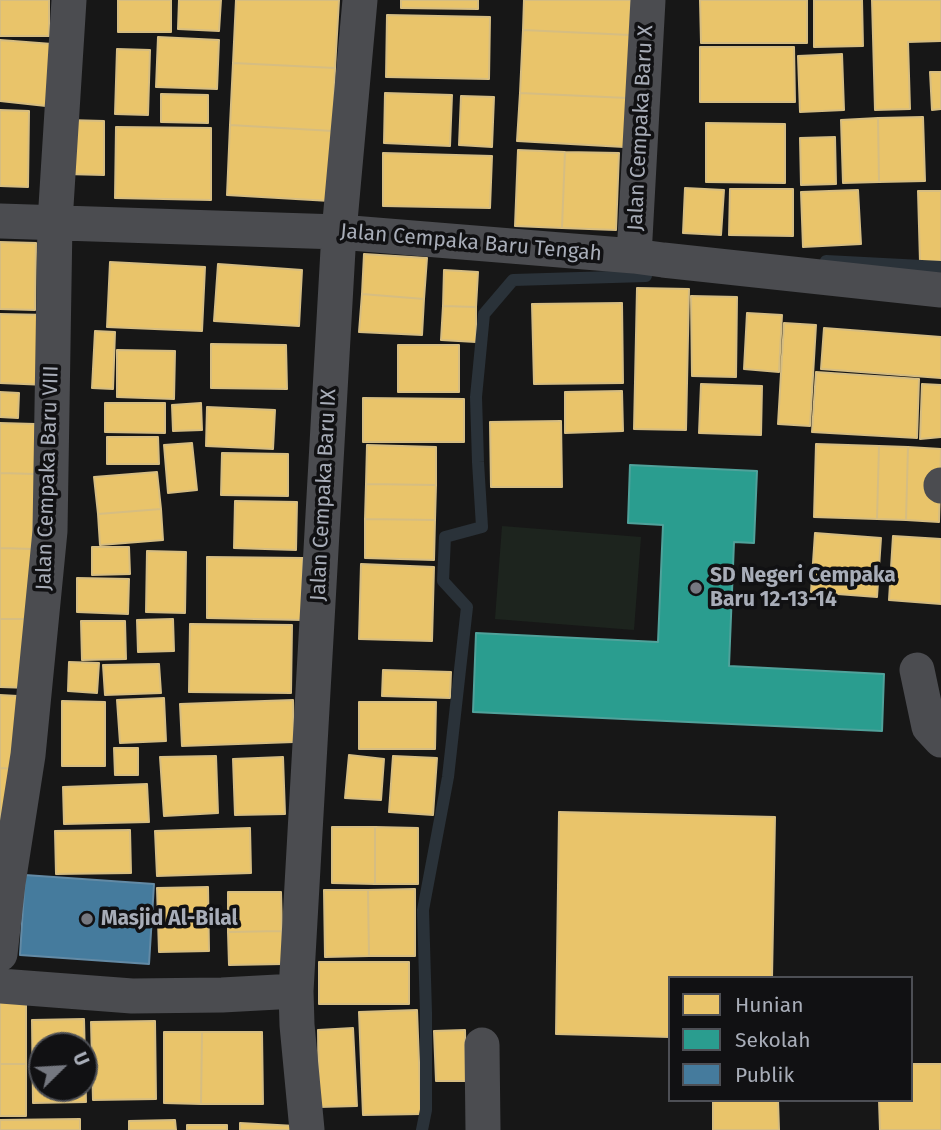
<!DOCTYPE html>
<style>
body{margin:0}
#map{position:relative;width:941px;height:1130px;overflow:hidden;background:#171717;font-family:"Fira Sans",sans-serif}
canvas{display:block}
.legend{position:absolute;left:668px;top:976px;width:245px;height:126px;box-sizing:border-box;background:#111113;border:2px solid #4d4f55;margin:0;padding:9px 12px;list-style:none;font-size:21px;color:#a8adb8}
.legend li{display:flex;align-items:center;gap:14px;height:35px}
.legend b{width:35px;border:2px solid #4d4f55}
.north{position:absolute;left:28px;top:1032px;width:70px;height:70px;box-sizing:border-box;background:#111113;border:2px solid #4d4f55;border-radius:50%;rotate:66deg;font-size:19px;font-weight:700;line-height:28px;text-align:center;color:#a8adb8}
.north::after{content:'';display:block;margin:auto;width:24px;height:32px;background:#757880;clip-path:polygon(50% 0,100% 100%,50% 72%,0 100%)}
</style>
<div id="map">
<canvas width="941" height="1130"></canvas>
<ul class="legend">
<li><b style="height:19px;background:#e9c46a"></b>Hunian</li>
<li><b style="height:19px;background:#2a9d8f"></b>Sekolah</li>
<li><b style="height:19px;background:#457b9d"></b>Publik</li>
</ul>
<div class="north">U</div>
</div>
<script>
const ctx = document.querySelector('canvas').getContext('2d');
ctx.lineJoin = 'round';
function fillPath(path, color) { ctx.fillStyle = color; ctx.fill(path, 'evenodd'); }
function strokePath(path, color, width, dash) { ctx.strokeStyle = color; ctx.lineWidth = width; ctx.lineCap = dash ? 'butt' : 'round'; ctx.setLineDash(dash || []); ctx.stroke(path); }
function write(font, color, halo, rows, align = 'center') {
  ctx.font = font + ' "Fira Sans",sans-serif'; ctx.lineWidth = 7; ctx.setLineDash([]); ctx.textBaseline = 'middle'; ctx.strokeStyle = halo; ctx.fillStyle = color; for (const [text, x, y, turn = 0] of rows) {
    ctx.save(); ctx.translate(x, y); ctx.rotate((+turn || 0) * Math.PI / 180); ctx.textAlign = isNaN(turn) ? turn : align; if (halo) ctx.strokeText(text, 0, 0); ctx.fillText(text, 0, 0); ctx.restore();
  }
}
fillPath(new Path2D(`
 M502,526L641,537L634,630L495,619Z`), '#1d241e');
const homes = new Path2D(`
 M0,0H49V36H0Z
 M118,0H171V32H118Z
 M179,0H221L219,31L178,29Z
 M236,0H339L335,68L233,63Z
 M401,0H478V9L401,8Z
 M524,0H631L630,35L523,30Z
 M700,0H807V43H701Z
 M814,0H862L863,46L814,47Z
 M872,0H941V41L908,42L910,109L875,110Z
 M387,15L490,17L489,79L386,77Z
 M523,30L630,35L627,98L520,93Z
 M158,37L219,40L217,89L156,87Z
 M0,40L52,44L46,106L0,101Z
 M700,47H794L795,102H700Z
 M117,49L150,50L148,115L115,114Z
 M842,54L844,110L800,112L798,56Z
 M233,63L335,68L333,131L230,125Z
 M930,72H941V109L932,110Z
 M385,93L452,95L450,146L384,143Z
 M520,93L627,98L624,147L517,141Z
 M161,94L208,95V123L161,122Z
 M461,96L494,97L492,147L459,145Z
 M0,110L29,111L28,187L0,186Z
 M923,117L925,181L879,182L878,118Z
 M878,118L879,182L843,183L841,120Z
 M67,120L104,121V175L66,174Z
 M706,123L785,124V183L706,182Z
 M230,125L333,131L330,201L227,195Z
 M116,127L211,128V200L115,198Z
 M835,137L836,184L801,185L800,138Z
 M518,150L565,152L562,228L515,226Z
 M565,152L619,153L616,230L562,228Z
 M383,153L492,156L490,208L383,206Z
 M685,188L724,190L721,235L683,233Z
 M730,189H793V236L729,235Z
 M858,190L861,244L803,247L801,192Z
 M918,191H941V261L920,262Z
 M0,242L36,243L35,310L0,309Z
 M364,254L427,258L424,299L362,294Z
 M110,262L205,267L202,331L107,327Z
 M218,264L302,270L299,326L214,321Z
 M444,270L478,272L476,307L443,306Z
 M637,288L689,289L686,430L634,429Z
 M362,294L424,299L422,335L359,332Z
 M691,296L737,297L736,377L692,376Z
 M622,303L623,383L534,384L532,304Z
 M443,306L476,307V342L441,340Z
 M747,313L782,315L779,372L744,369Z
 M0,314L49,315L47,385L0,383Z
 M784,323L816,325L810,426L778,424Z
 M824,328L941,337V378L821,369Z
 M95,331L115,332L113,389L92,388Z
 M211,344L286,345L287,389L211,388Z
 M398,345H459V392H398Z
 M117,350L175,351L174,399L117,397Z
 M816,372L919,379L917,438L812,432Z
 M701,384L762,386L761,435L699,433Z
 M922,384L941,385V437L920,439Z
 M622,391L623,431L565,433V392Z
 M0,392L19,393L18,418L0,417Z
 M363,398L464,399V442H363Z
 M105,403H165V433L105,432Z
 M201,403L202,430L173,431L172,405Z
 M207,407L275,410L273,449L206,446Z
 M561,421L562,487H491L490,422Z
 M0,423L35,424V474L0,473Z
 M107,437H158L159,464H107Z
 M192,443L197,490L168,493L164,445Z
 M816,444L879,446L877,519L814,517Z
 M367,445L436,447V485L366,484Z
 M879,446L908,447L906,520L877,519Z
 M908,447L941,449L939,522L906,520Z
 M222,453L288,454V496L221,495Z
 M157,472L161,509L98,514L94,477Z
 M0,473L35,474L33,549L0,548Z
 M366,484L436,485L435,520L365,519Z
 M235,501L297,502L296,550L234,548Z
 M161,509L163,540L100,545L98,514Z
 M365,519L435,520L434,560L365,558Z
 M815,533L881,538L877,597L811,592Z
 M893,536L941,539V604L889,600Z
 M92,547H129L130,574L92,575Z
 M0,548L33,549L32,619H0Z
 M147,551L186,552L185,613L146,612Z
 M207,557L303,558L302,620L207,618Z
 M361,564L434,567L432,641L359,639Z
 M77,578L129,579L128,614L77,612Z
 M0,619H32L31,688L0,687Z
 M173,619L174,651L138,652L137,620Z
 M81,621H125L126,659L82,660Z
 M190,624L292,625L291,693L189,692Z
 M69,662L99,663L97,693L68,691Z
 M159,664L161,693L105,695L103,665Z
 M383,670L451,672L450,698L382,696Z
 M0,695L18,696L15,769L0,768Z
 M164,698L166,741L120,743L117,700Z
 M293,700L294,742L182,746L180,704Z
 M62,701L105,702V766H62Z
 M359,702H436L435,749H359Z
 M114,748H138V775H115Z
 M349,755L384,759L381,800L345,798Z
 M216,756L218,813L164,816L160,757Z
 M393,756L437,758L433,815L389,812Z
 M283,757L285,814L235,815L233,759Z
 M0,768L15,769L0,835Z
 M147,784L149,822L64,824L63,787Z
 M559,812L775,817L772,978H670V1037L556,1034Z
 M332,827H375V884L332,883Z
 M375,827L418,828V884H375Z
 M250,828L251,873L157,876L155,831Z
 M130,830L131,873L56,874L55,831Z
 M208,887L209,951L159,952L157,888Z
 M415,889V956H369L368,890Z
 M324,890H368L369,956L325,957Z
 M228,892H281L282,931L228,932Z
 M282,931L283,964L229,965L228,932Z
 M319,962H409V1004H319Z
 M0,997H26V1064H0Z
 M417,1010L421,1114L363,1115L359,1012Z
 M84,1019L86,1102L33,1103L32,1020ZM42,1046H84V1088H42Z
 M155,1021L156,1099L93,1100L91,1022Z
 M353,1028L357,1106L319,1107L318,1030Z
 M465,1030L466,1081H436L434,1031Z
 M164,1032H202L201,1104L164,1103Z
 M202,1032H262L263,1104H201Z
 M0,1064H26V1116H0Z
 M911,1064H941V1130H880L879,1100H911Z
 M713,1100H778L779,1130H713Z
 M80,1119V1130H0V1120Z
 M175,1120L176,1130H129V1121Z
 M240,1123L296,1126V1130H240Z
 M187,1125H227V1130H187Z`);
fillPath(homes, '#e9c46a');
strokePath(homes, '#d6bd81', 2);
const schools = new Path2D(`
 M630,465L757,471L754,543L734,542L729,666L884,674L882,731L473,712L476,633L658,642L663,525L628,523Z`);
fillPath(schools, '#2a9d8f');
strokePath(schools, '#50a29b', 2);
const public = new Path2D(`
 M25,875L154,884L149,964L20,955Z`);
fillPath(public, '#457b9d');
strokePath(public, '#638aa5', 2);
strokePath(new Path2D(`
 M826,261L941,267
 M422,1130L426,1110V1013L423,910L448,777L467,607L443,581L445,537L482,527L478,462L476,397L484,314L513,280L646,276L647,260`), '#2a3239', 12);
strokePath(new Path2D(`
 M0,221L339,232L634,256L663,260L941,290
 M634,256L648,0
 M941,486V485
 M917,670L929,727L941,740
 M0,954L8,883L28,755L50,531L55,222L69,0
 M0,986L132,996L222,995L296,991L339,232L360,0
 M296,991L297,1025L307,1130
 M482,1045L483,1130`), '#4b4c50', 35);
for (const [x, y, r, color] of [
 [696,588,7,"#757880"],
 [87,919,7,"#757880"]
]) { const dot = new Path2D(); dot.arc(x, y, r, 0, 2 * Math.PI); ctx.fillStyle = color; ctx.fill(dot); strokePath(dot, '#111113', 2.5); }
write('21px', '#a8adb8', '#111113', [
 ["Jalan Cempaka Baru X",641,128,-87],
 ["Jalan Cempaka Baru Tengah",471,243,5],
 ["Jalan Cempaka Baru VIII",48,478,-88],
 ["Jalan Cempaka Baru IX",324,495,-87]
]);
write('bold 21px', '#a8adb8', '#111113', [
 ["SD Negeri Cempaka",710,576],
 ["Baru 12-13-14",710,600],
 ["Masjid Al-Bilal",101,919]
], 'left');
</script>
